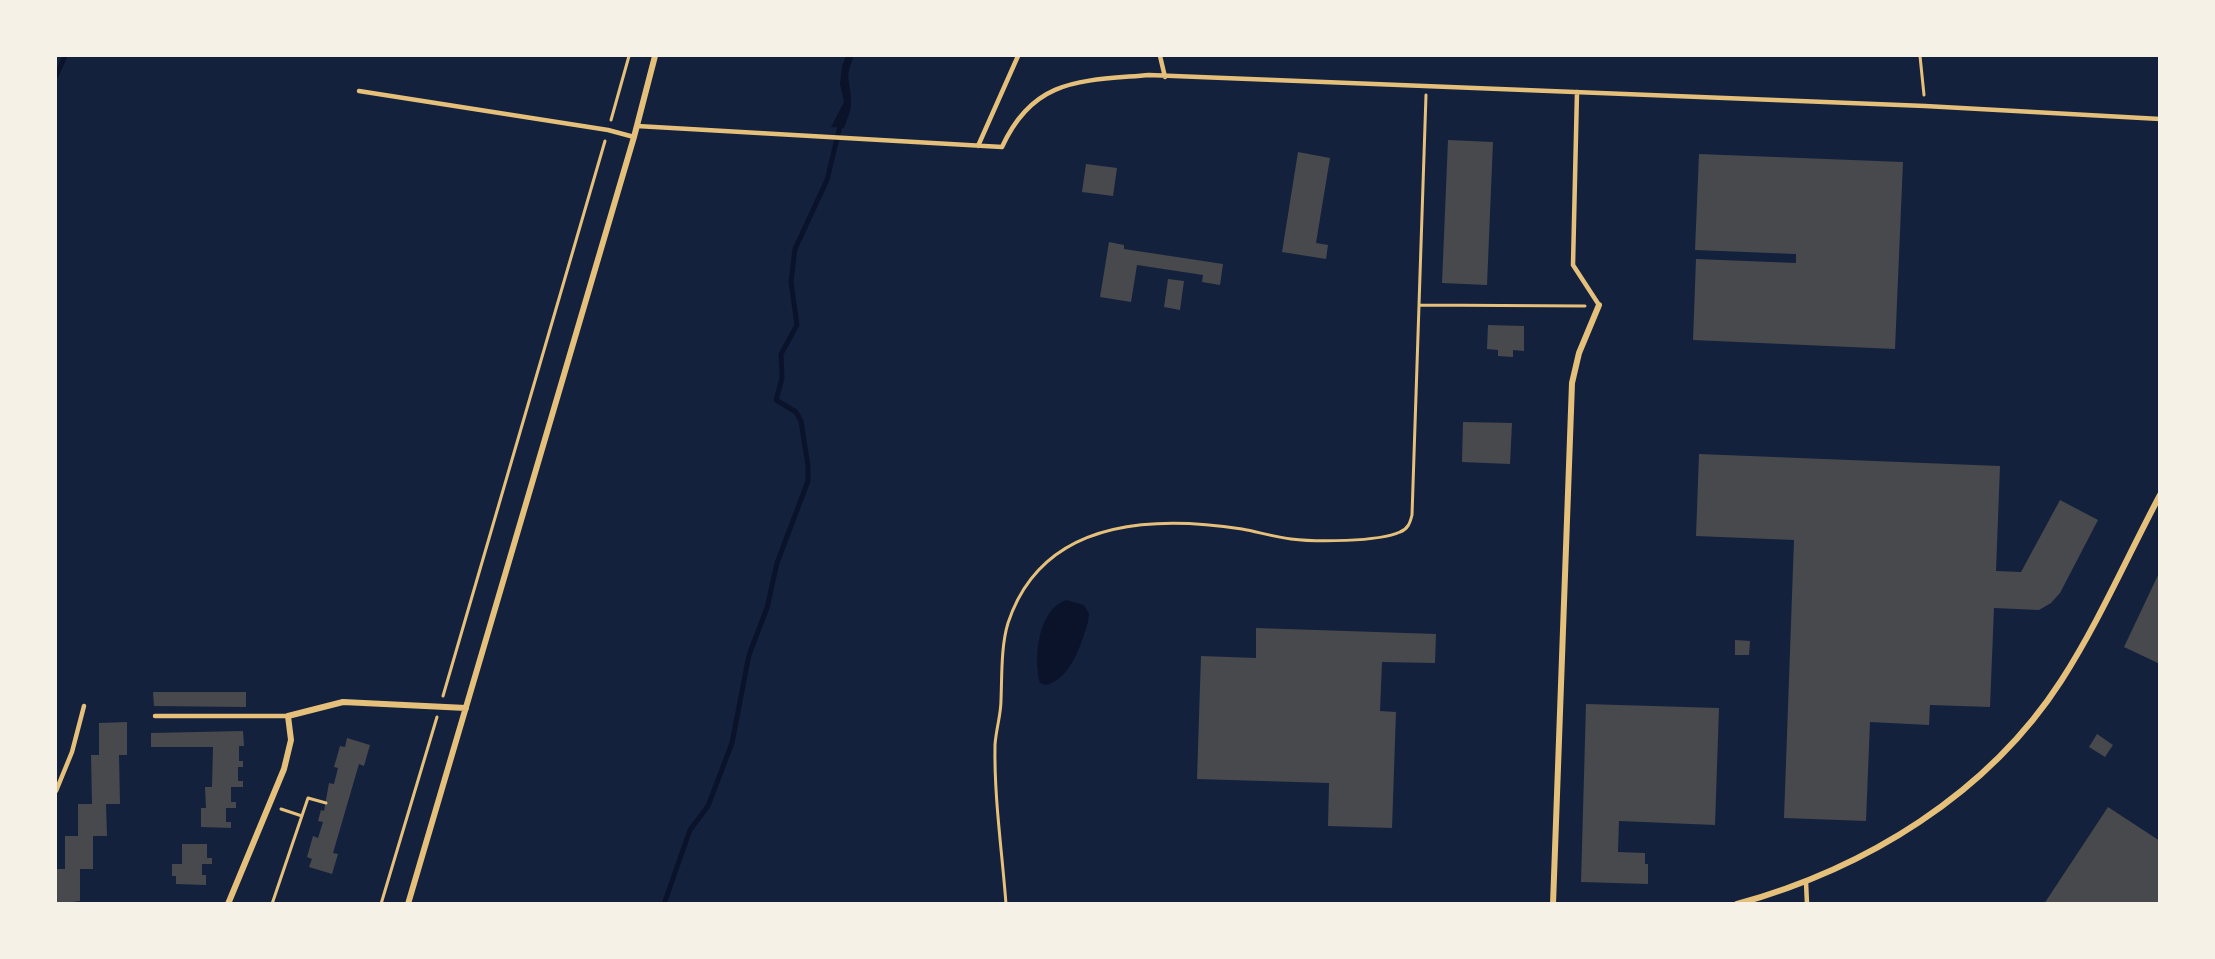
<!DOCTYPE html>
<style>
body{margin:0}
#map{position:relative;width:2215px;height:959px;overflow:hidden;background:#14213d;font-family:Raleway,sans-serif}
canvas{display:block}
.frame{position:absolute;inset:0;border:57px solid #f6f1e7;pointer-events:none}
</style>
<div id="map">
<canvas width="2215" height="959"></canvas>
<div class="frame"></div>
</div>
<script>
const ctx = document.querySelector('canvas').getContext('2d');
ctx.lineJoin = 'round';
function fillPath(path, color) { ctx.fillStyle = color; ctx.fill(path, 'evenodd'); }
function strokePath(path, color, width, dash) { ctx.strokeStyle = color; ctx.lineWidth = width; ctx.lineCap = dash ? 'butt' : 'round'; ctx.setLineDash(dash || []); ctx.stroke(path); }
fillPath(new Path2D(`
 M846,56H854C843,80 852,83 851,104C851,112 846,121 844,128L831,127L844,102L840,84L842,66Z
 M1066,600L1084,605L1089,614L1088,622C1081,644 1072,678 1046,685L1040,683C1033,659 1038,609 1066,600Z`), '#0b132b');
strokePath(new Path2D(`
 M56,76L65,56
 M664,904L690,830L708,806L732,743L749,655L767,608L777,563L808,481V466L801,421L796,412L776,400L782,378L781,354L797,325L791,282L795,249L827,180L841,122`), '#0b132b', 5);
fillPath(new Path2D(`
 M1448,140L1493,142L1487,285L1442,283Z
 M1298,152L1330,158L1316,243L1328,245L1326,259L1282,252Z
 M1699,154L1903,162L1895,349L1693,340L1696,259L1796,263V254L1695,250Z
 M1086,164L1117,168L1113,196L1082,192Z
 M1109,242L1124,245V249L1223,264L1220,285L1202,282L1203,275L1137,265L1131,302L1100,297Z
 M1168,279L1184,281L1180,310L1164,307Z
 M1488,325L1524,326V351L1513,350V357L1498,356V350L1487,349Z
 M1463,422L1512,423L1510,464L1462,462Z
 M1699,454L2000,466L1996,571L2021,572L2060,500L2098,520L2060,593L2051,603L2039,610L1994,608L1990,707L1930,705L1929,725L1870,722L1866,821L1784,818L1794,540L1696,536Z
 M2160,571V664L2124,647Z
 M1256,628L1436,634L1435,663L1382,662L1380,711L1396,712L1392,828L1328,826L1329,783L1197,779L1201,656L1256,658Z
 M1735,640L1750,641L1749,655H1735Z
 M153,692H246V707L154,706Z
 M1586,704L1719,708L1715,825L1619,821L1618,852L1645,853V864H1648V884L1581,882Z
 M127,722V755H119L120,804H106L107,836H93V869H80V901L56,904V869H65V836H78V804H92L91,755H99V723Z
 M243,731L244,746H239V761H243V767H238V781H243V787H231V802H236V808H226V822H231V828L201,827V808H206L205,787H212L213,747H151V733Z
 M2097,734L2113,745L2105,757L2089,747Z
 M347,738L370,745L364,766L359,764L333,853L338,854L332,874L309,867L312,859L307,857L313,836L318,838L323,822L318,821L321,810L324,811L329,783L334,784L338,768L334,767L340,746L345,747Z
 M2108,807L2160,841V904H2044Z
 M182,844H207V858H212V864H202V875H206V885L176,884V876H172V864H182Z`), '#48494c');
strokePath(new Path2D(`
 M1920,56L1924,95
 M611,120L629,56
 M1419,305L1585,306
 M443,696L605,141
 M281,809L302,816
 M272,904L308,798L326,803
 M381,904L437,717
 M1006,904C1002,851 994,797 995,745C996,729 1001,715 1001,700C1002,675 1001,646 1008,623C1042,520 1151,515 1242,529C1258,532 1275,537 1291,539C1315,542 1378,542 1400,532C1408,529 1410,523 1412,515L1426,95`), '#e5c07b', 3);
strokePath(new Path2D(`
 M1160,56L1165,77
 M359,91L608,130L634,137
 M1577,92L1573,265L1599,305
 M637,126L1002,147C1034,77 1082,81 1149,75L1925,106L2160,119
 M978,146L1018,56
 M155,716H288
 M56,791L72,752L84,706
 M1806,882L1807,904`), '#e5c07b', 4.5);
strokePath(new Path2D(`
 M228,904L284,769L291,740L288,716L343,702L466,708
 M408,904L634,137L655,56
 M1553,904L1572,383L1579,353L1599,305
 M1737,904C1865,869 1988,794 2061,681C2099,622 2127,557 2160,495`), '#e5c07b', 6);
</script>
